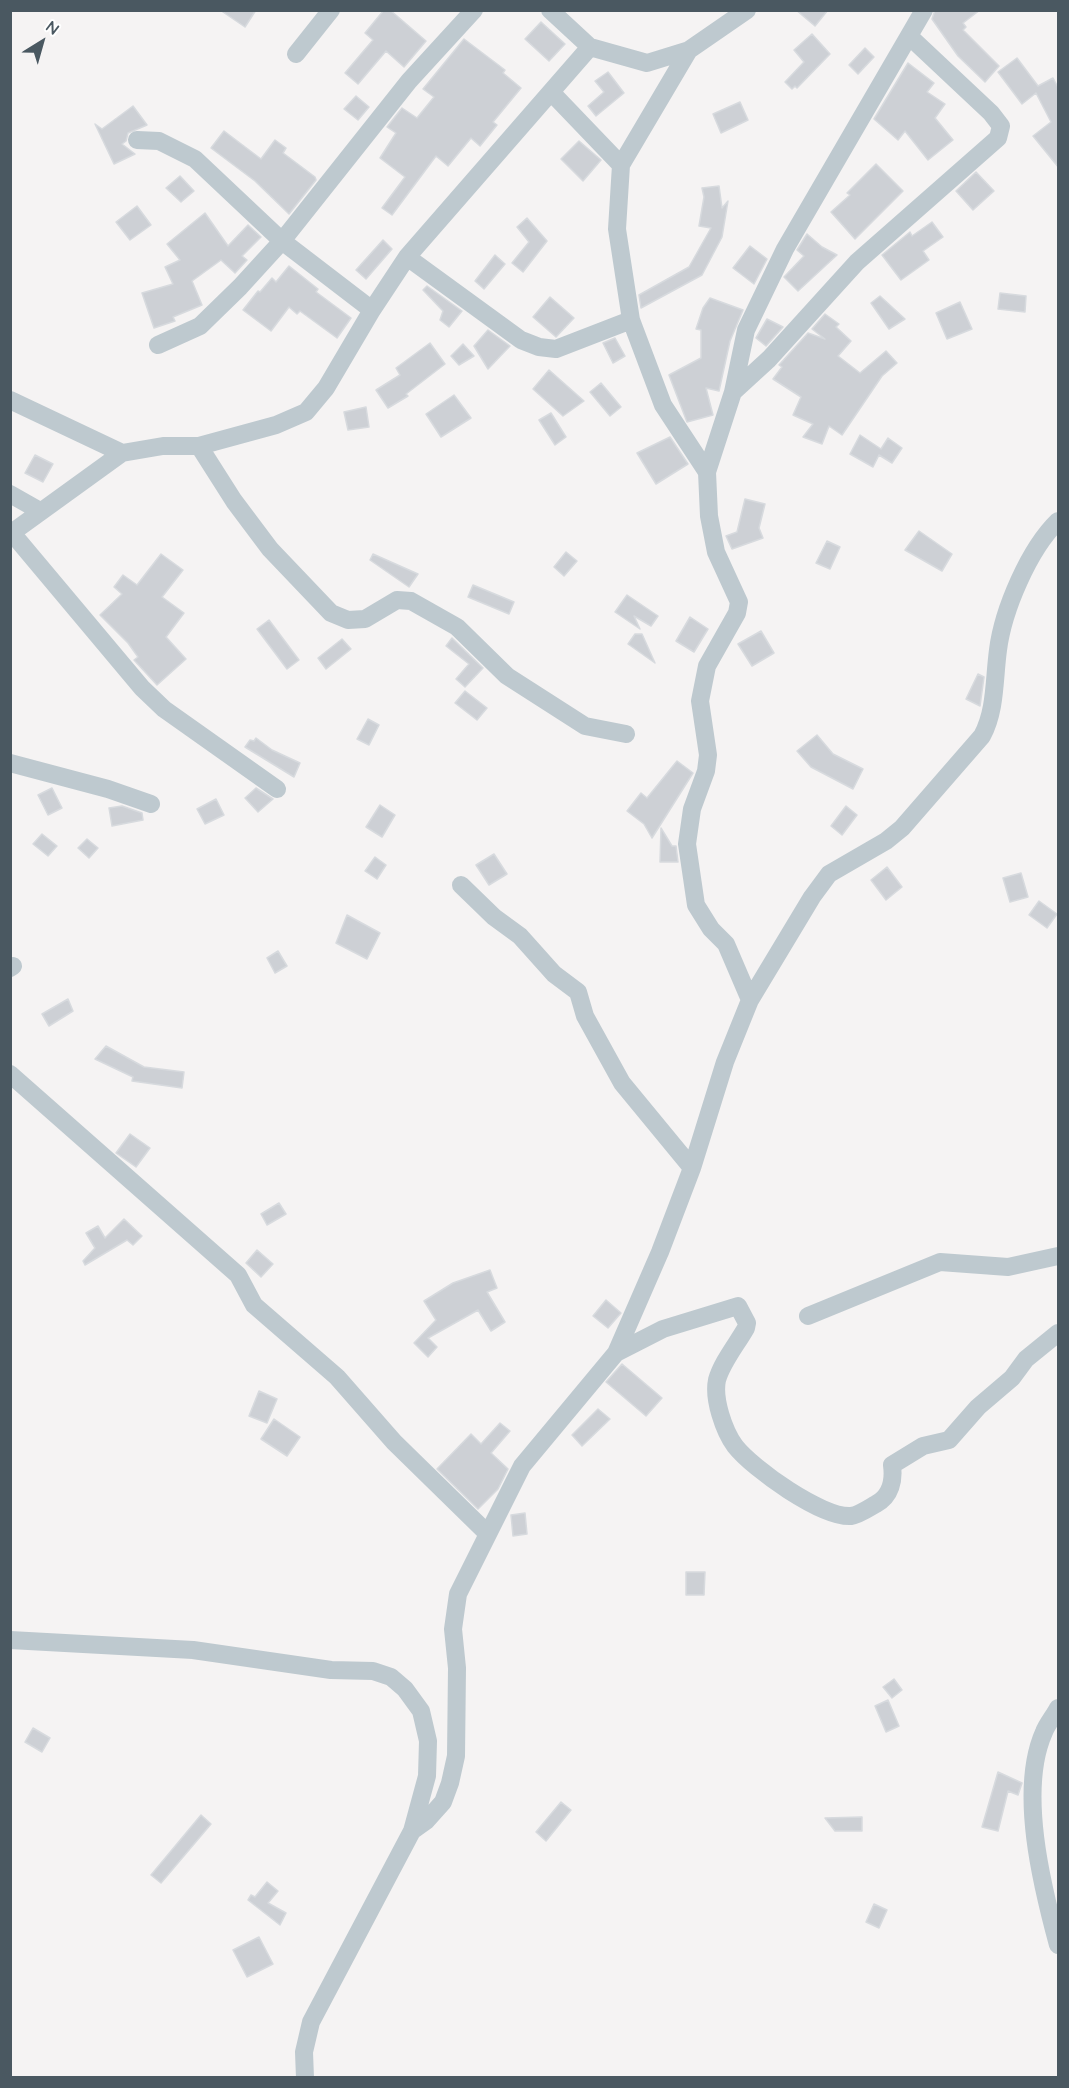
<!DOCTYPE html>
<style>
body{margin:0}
#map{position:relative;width:1069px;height:2088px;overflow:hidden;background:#f5f3f3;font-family:Quicksand,sans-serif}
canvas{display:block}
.frame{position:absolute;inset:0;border:12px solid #4a5861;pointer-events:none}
.north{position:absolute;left:12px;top:12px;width:60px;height:60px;-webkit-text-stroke:4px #fff;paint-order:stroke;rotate:37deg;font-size:16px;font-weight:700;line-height:24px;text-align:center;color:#4a5861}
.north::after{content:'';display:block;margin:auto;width:21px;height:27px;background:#4a5861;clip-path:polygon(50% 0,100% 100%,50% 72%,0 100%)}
</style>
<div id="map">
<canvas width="1069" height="2088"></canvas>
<div class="frame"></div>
<div class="north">N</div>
</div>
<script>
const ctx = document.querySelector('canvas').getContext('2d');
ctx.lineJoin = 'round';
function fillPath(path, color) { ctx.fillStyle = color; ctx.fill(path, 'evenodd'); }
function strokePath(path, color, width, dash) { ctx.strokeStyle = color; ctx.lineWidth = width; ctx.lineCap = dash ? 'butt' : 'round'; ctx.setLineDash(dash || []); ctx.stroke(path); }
const building = new Path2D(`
 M220,10H256L245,27Z
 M384,10H390L426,41L404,67L386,51L358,84L345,73L373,40L365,33Z
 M796,10H828L815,26Z
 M935,10H980L963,23L966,27L963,30L999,66L985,82L958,56L932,19Z
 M541,22L565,44L549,61L525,39Z
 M812,34L830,54L797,88L795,86L792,89L785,82L804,62L794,50Z
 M464,39L505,70L503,73L521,88L493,122L497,125L480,146L471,138L448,166L436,156L392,215L382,208L405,177L380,158L396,133L387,127L402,108L417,118L434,97L423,89Z
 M865,48L874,57L858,74L849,65Z
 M1017,58L1038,86L1053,78L1059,89V168L1033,136L1051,122L1036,93L1022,104L998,72Z
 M908,63L934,83L927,92L945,104L935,118L953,140L928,160L905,131L898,140L874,119Z
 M608,72L624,93L596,116L588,106L604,92L595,81Z
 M356,96L369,107L358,120L344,109Z
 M740,102L748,120L721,133L713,114Z
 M133,106L147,125L128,133L126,141L122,144L135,154L114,164L95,124L102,129Z
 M224,131L261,159L275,140L286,148L283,153L315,177L316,180L289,214L255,181L211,148Z
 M579,141L601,160L583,181L561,159Z
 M876,164L903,191L855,239L831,212L850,195L847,193Z
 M976,172L994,191L973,210L956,191Z
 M180,176L194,191L181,202L166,188Z
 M719,186L722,208L728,201L722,237L702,275L641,308L639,295L689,267L711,228L699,226L704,197L702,188Z
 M137,206L151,225L130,240L116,222Z
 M205,213L228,246L248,225L261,237L242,256L247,260L235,273L221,260L192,281L202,305L173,317L175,321L154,328L142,293L173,284L165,267L180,260L167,244Z
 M527,218L547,241L523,272L512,263L529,242L517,227Z
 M932,222L943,237L923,251L929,260L901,280L882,255L910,232L912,236Z
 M807,234L822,247L837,255L798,291L784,277L804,256L797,250Z
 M383,240L392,249L366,279L356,270Z
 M750,246L767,259L754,284L733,268Z
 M495,255L505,264L484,289L475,281Z
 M289,266L318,289L316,292L351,318L337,338L300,311L297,314L289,307L271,331L243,310L258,291L260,292L272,278L276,282Z
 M427,286L462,311L449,327L440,320L443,311L423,290Z
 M1000,293L1026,296L1025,312L998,309Z
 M880,296L905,319L889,329L871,303Z
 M550,297L574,318L556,337L533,317Z
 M710,298L743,310L730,341L719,391L706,388L713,415L687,422L669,375L701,358V330L696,329L703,308Z
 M960,302L972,329L947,339L936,313Z
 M825,314L839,324L836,327L851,341L838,356L860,373L886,351L897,363L882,376L842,435L829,426L822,444L803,437L813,424L793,415L801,397L773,379L782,367L779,365L808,333L825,339L812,329Z
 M767,319L783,327L766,346L756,338Z
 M488,330L510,346L488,369L474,346Z
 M615,338L625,356L613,363L603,343Z
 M430,343L445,364L406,394L408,396L388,408L376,390L400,375L396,368Z
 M463,344L474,356L459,365L451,356Z
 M549,370L584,401L563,416L533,389Z
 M601,383L621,407L610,416L590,392Z
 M454,395L471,418L441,437L426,414Z
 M366,407L369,427L348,430L344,412Z
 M551,413L566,437L555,445L539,420Z
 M860,435L881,449L888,438L902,448L892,463L879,455L873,467L850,454Z
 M670,437L688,464L656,484L637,453Z
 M35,455L53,464L43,482L25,473Z
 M745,499L765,504L759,528L763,538L732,549L726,536L737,532Z
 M919,531L952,554L942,571L905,550Z
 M827,541L840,547L830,569L816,563Z
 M566,552L577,561L564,576L554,567Z
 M161,554L183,570L162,597L184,613L166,637L186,659L157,685L134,660L138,657L128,643L100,615L122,594L114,587L123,575L137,585Z
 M373,554L418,574L409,587L370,560Z
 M473,585L514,602L509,614L468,597Z
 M627,595L658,616L651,626L634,616L640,629L615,612Z
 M690,617L708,629L694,652L676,641Z
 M269,620L299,660L287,669L257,629Z
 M761,631L774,653L752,666L738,644Z
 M635,634H642L655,663L628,644Z
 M452,638L483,668L465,687L456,679L469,664L446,646Z
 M342,639L351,649L326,669L318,658Z
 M978,674L984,677L980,706L966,699Z
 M465,691L487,708L477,720L455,703Z
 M368,719L379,725L369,745L357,739Z
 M817,735L833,754L863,769L853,789L811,767L797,751Z
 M256,738L272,750L300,763L294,777L245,747L250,740L254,741Z
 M677,761L693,773L652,838L644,824L627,811L641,793L647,798Z
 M52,788L62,808L48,815L38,795Z
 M256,788L273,799L258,812L245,798Z
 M216,799L224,815L205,824L197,809Z
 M380,805L395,815L382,837L366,827Z
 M122,806L142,813L143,820L112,826L109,808Z
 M846,806L857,815L842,835L831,826Z
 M661,828L672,846H676L678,862H660Z
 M42,834L57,846L48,856L33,844Z
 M87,839L98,848L89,858L78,848Z
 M494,854L507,874L489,885L476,865Z
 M375,857L386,865L377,879L365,871Z
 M887,867L902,887L886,900L871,880Z
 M1021,873L1028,897L1010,902L1003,878Z
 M1039,901L1057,914L1047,928L1029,915Z
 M347,915L380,933L367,959L336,943Z
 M278,951L287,966L275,973L267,958Z
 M68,999L73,1011L49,1026L42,1014Z
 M106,1046L144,1067L184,1072L182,1088L132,1081L133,1077L95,1059Z
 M130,1134L150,1148L136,1167L116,1153Z
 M279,1203L286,1214L267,1225L261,1214Z
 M124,1219L142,1236L133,1245L127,1240L85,1265L83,1261L95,1248L86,1233L98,1226L105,1238Z
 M257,1250L273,1264L261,1277L246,1263Z
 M490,1270L497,1288L487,1292L505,1322L491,1331L478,1310L428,1338L437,1347L428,1357L414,1343L436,1320L424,1301L453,1283Z
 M606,1300L621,1313L608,1328L593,1316Z
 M622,1364L662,1398L646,1416L606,1382Z
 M259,1391L277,1399L267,1423L249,1416Z
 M598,1409L610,1419L582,1446L572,1435Z
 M274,1419L300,1437L287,1456L261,1439Z
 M500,1423L510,1431L491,1453L508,1469L498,1489L478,1509L437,1469L471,1434L481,1444Z
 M525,1513L527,1534L513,1536L511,1515Z
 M686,1572H705L704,1595H686Z
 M894,1679L902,1690L892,1698L883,1687Z
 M888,1700L899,1726L886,1732L875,1706Z
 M33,1728L50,1738L42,1752L25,1742Z
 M998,1772L1022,1783L1018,1795L1008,1791L998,1831L982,1827Z
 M561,1802L571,1810L546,1841L536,1832Z
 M201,1815L211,1824L161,1883L151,1875Z
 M862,1817V1831H835L825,1818Z
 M267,1882L278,1891L268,1903L286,1913L280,1925L248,1900L251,1895L255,1897Z
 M874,1904L887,1910L879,1928L866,1922Z
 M259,1937L273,1964L247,1977L233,1950Z`);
fillPath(building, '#cdd0d5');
strokePath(building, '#d7dade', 1.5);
strokePath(new Path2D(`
 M550,10L590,47L647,63L689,50L747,10
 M689,50L621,165L617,229L631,320L663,405L707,472
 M296,54L331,10
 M551,92L621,165
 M137,140L159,141L195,159L282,241L372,310
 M407,257L521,340L539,347L556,349L631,320
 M158,345L200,326L240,287L282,241L409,81L474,10
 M733,392L769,359L857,262L998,138L1001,126L991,113L909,36
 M10,400L122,453
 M199,446L234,501L270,549L331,613L348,620L365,619L397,600L411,601L457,627L507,676L585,726L626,734
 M10,494L40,511
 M12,533L142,688L164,709L277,789
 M10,534L122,453L163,446H199L276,425L306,412L326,388L372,310L407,257L590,47
 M10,763L108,789L151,804
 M461,885L494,917L520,936L554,974L578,992L585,1016L622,1083L692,1168
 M10,968L13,966
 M750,1000L726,944L711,929L696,905L687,844L692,809L706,771L708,755L700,701L707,666L737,613L739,602L716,552L709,516L707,472L733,392L746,330L785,249L924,10
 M10,1074L238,1275L254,1305L337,1377L394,1442L488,1534
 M808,1316L940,1262L1008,1267L1058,1256
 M616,1353L663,1329L738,1306L747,1323L746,1328C737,1344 722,1362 717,1380C713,1399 724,1431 735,1446C753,1469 822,1518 851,1516C859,1515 869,1508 876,1504C891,1496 894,1480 892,1465L923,1446L949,1440L978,1407L1012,1378L1026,1359L1058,1333
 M10,1640L193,1650L331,1670L373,1671L391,1677L405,1689L421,1711L428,1741L427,1776L412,1831L311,2022L304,2052L305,2078
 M1058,1708C1054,1716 1047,1724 1044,1732C1018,1790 1042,1886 1058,1945
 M412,1831L426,1821L443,1802L450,1783L456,1756L457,1668L453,1629L458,1594L522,1466L616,1353L660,1252L692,1168L725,1062L750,1000L812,897L829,874L886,841L902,828L982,736C996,710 994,679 998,650C1003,610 1029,549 1058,521`), '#bec9cf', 18);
</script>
